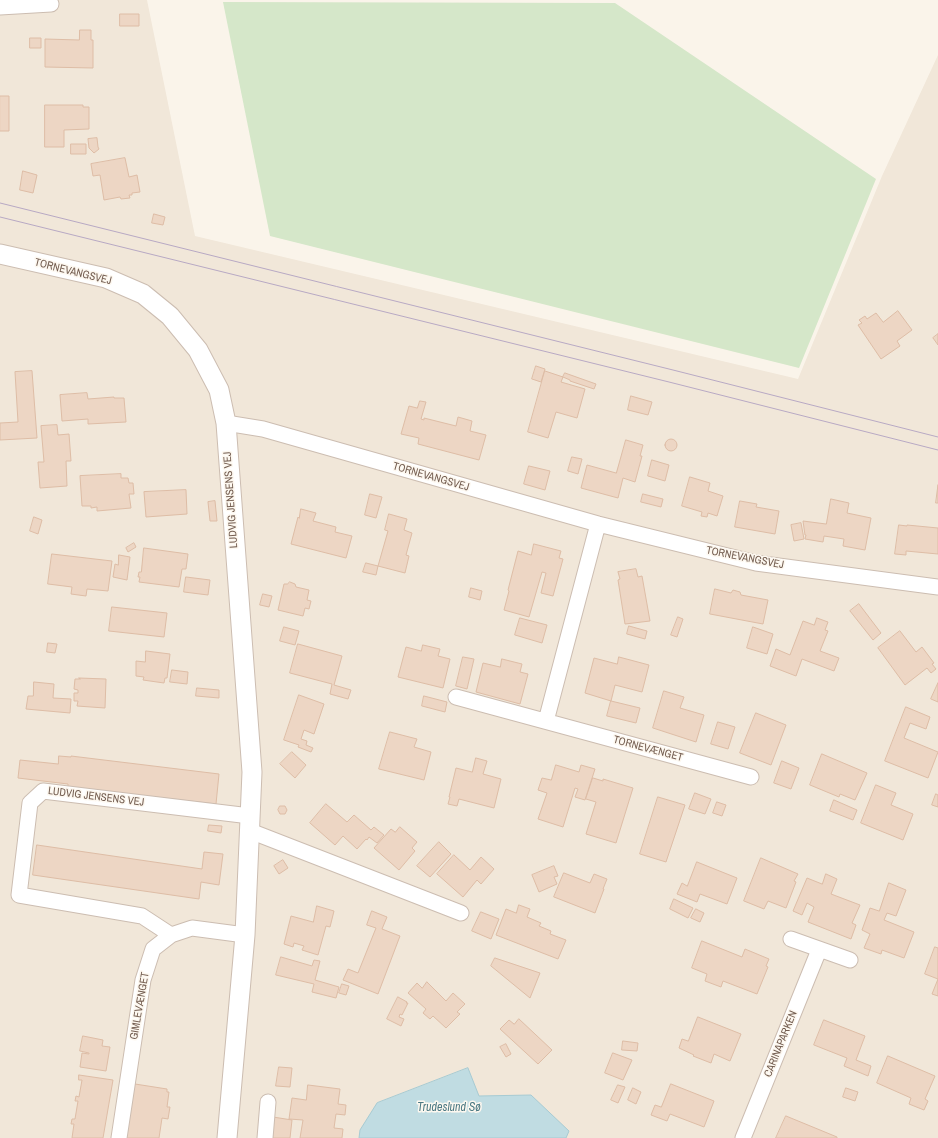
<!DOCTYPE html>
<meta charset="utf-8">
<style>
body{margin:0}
canvas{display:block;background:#faf4ea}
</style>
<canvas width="938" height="1138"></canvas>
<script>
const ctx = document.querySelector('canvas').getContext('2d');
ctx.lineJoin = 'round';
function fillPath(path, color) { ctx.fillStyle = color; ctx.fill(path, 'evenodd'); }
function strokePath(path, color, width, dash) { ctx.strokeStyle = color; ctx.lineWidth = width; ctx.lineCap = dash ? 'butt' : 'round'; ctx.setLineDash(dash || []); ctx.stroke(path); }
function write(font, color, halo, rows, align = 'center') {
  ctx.font = font + ' "Archivo Narrow",sans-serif'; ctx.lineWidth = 3; ctx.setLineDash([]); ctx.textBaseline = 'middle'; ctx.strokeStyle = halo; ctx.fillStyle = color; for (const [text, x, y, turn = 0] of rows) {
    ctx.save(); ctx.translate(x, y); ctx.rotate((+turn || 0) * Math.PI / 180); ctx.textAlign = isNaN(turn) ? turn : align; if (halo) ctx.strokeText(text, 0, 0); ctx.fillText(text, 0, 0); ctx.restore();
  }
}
fillPath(new Path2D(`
 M0,0H147L195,236L798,379L882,176L938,55V1138H0Z`), '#f1e7d9');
fillPath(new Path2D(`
 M223,2L615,3L876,179L799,368L270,236Z`), '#d5e7c9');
const water = new Path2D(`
 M468,1068L479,1096L531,1095L569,1131L566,1138H359L360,1130L377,1103Z`);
fillPath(water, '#c0dce2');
strokePath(water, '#a7cbd3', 1);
const building = new Path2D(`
 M120,14H139V26H120Z
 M80,30H91V40H93V68L45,67V39L79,40Z
 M30,38H41V48H30Z
 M0,96H9V131H0Z
 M45,105H83V107H89V129L64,130V147H45Z
 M97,138L98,147L99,149L94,153L89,148L88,139Z
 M71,144H86V154H71Z
 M125,158L129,177L137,175L140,192L132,193V195H129L130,198L121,199L120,197L104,200L100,175L93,176L91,164Z
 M23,171L37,175L33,193L20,190Z
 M154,214L165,217L163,225L152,223Z
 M898,311L912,330L897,341L900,346L881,359L858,325L862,323L859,320L865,316L867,319L876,313L883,322Z
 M938,334V345L933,338Z
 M536,366L545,369L541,382L532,379Z
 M32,371L37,438L0,440V423L18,422L15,372Z
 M545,371L563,377L561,382L585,389L577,418L556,412L548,438L528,432Z
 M565,373L596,384L594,389L570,381V380L563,377Z
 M87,393L88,399L114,397V398H124L126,422L88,424V419L62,421L60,395Z
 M631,396L652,402L648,415L628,410Z
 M420,401L426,402L421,419L424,420V418L456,426L458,417L472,421L470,431L486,435L479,460L418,444L419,438L401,434L409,406L417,408Z
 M57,425L58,435L69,434L71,461H66L67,486L40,488L38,462H44L41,426Z
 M665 445a6 6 0 1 1 12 0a6 6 0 1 1-12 0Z
 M626,440L643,445L640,456H642L635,482L623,478L618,498L581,488L587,465L616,473Z
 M572,457L582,459L578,474L568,471Z
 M652,460L669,465L665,481L648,476Z
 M529,466L550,471L545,490L524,484Z
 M121,474V478H128L129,483H133L134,494H129L131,508L97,511V507L91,508V506H82L80,476Z
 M690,477L710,483L708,491L723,496L717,516L708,513L707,517L701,516L702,512L682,506Z
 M938,485V503H936Z
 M186,490L187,514L146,517L144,492Z
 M370,494L382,497L376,518L365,515Z
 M643,494L663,499L661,507L641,502Z
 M831,499L849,503L847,513L871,518L865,550L843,546L844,539L824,536L823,542L805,539L806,535H805L803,521L826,524Z
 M215,501L217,521H210L208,502Z
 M740,501L757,504L756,507L779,511L775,534L735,527Z
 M301,509L316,513L313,521L336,527L335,532L352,536L346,558L291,544L298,517L299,518Z
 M389,514L407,519L404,530L412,533L406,555L409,556L405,573L378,566L388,531L385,530Z
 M34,517L42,520L38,534L30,531Z
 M801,523L804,539L794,541L791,525Z
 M899,525L907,526V525L938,528V554L906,551V555L895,554Z
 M134,543L136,547L128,552L126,548Z
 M534,544L561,551L559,558L563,559L553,596L541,593L546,573L542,572L529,617L504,610L509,591L508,590L518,551L531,555Z
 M144,548L188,554L186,569H182L179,587L139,582L140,577H138L139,572H141Z
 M52,554L112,561L108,591L87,589L86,596L71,594L72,587L48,584Z
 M119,555L130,557L127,580L113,577L115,564L118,565Z
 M366,563L378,566L376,575L363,572Z
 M636,569L638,577L642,576L650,621L625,624L618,580L620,579L618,572Z
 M186,577L210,580L208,595L184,592Z
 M290,582L295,584L296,587L309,590L307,600L311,601L309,609L305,608L303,616L278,610L284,584H287Z
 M471,588L482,591L480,600L469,597Z
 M715,589L731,593L733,590L740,592L741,595L768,600L763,624L710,614Z
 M263,594L272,596L269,607L260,605Z
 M859,604L881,633L873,640L850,611Z
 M112,607L167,613L164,637L109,631Z
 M678,617L683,619L677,637L671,635Z
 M520,618L547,625L542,643L515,635Z
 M817,618L828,622L825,630L828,631L820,651L839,658L834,671L802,659L796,676L770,666L776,649L790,655L803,621L814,625Z
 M629,626L647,631L645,639L627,634Z
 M284,627L299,631L295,645L280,641Z
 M753,627L773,634L767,654L747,648Z
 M900,631L916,652L922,647L934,663L932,664L936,669L931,673L927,668L905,685L878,648Z
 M48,643L57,644L55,653L47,652Z
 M298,644L342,656L334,685L351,690L348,699L330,694L332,684L290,673Z
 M423,645L440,649L438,656L450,659L443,688L398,677L406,647L421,651Z
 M146,651L170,654L167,678H165L164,683L143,680L144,677L136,676V661L145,662Z
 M463,657L474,659L467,689L456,686Z
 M619,657L649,665L642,692L615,685L611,701L585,693L594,658L617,664Z
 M502,659L522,664L520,672L528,674L520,704L476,692L483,663L500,667Z
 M172,670L188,672L187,684L170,682Z
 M79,678L106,679L105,708L77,706L78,701H74V693H78V690L74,689L75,679H80Z
 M34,682L54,684L53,698L71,699L70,713L26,709L28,696H33Z
 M938,683V702L931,699Z
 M197,688L219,690V698L196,696Z
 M664,691L684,697L680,708L704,715L696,742L653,728Z
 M299,695L324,704L314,734L304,730L301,739L307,741L306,745L313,748L311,752L298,747L299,745L284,740Z
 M424,696L447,702L445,712L422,706Z
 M611,701L640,708L636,723L607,716Z
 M906,707L930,717L926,729L910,723L904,738L938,752L928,778L885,761Z
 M756,713L786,725L771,765L740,753Z
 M718,722L735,727L728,749L711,744Z
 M390,732L417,739L414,747L431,752L424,780L379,769Z
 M292,752L306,765L295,778L280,764Z
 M822,754L867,773L855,800L840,794L839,797L810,785Z
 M59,756L71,757V756L219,774L216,804L68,787V784L18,778L20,760L58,764Z
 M476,758L487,761L483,774L501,779L494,808L459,799L457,806L448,804L450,797H449L456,768L472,772Z
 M782,761L799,768L791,789L774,783Z
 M556,765L579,772L581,765L595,769L585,800L575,797L578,789L575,788L563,827L538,819L547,793L538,790L542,778L551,780Z
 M593,778L603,781V779L633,788L616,843L586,834L596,802L586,799Z
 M876,785L896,793L891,805L913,814L903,840L861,823Z
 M695,793L711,799L705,814L689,809Z
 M936,794L938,795V807L932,805Z
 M658,797L685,805L666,862L640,854Z
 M834,800L857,810L853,820L830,811Z
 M717,802L726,805L722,816L713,813Z
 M326,804L347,822L354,815L371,830L374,827L384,835L377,843L369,837L367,840L366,839L357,849L343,836L335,845L310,823Z
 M280,806H285L287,810L285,814H280L278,810Z
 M209,825L222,826L221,833L208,831Z
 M400,827L417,842L412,848L415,851L399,870L374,848L391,829L395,832Z
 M439,842L451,854L430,877L417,866Z
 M37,845L202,869L204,852L223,854L219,885L201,882L199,899L33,875Z
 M454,855L470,870L481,857L494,869L481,884L477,880L463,897L437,874Z
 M761,858L798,874L794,881L796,882L786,908L768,901L764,909L744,901Z
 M283,860L288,868L279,874L274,866Z
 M697,862L737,878L727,904L700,894L697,902L677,894L682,883L687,886Z
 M554,866L558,876L554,877L557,884L539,892L532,875Z
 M564,873L590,883L594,874L607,879L603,889H604L595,913L554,897Z
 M826,874L837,879L831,894L860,905L852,923L856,925L851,939L808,922L814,907L807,903L802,915L793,911L807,878L822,884Z
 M889,883L906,890L896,916L887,913L884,920L914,932L904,958L882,950L881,954L864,948L870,934L862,930L870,908L879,911Z
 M674,899L693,908L688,918L670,909Z
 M519,905L530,909L527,917L541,923L539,926L551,931L550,934L566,940L558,959L496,935L506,909L516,913Z
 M317,906L334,911L330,927L326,926L318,955L302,950L304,946L294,943L293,947L284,944L291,916L313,922Z
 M696,909L704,913L700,922L691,918Z
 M372,911L387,917L382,929L400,936L378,994L343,980L348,969L358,973L376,928L367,925Z
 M481,912L499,919L491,939L472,931Z
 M702,941L742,957L745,949L769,959L766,966L768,967L757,994L723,981L721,987L705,981L707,974L692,968Z
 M935,947L938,948V996L932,994L938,979L925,974Z
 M281,957L312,966L314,960L320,961L315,980L339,987L336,998L312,992L314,984L276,975Z
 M495,958L540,973L530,998L491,966Z
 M427,982L446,1001L453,993L465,1004L457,1012L460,1014L446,1028L433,1016L430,1019L423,1013L426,1009L408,993L417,983L422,988Z
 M342,984L349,986L346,995L339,993Z
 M398,997L407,1002L406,1003H408L402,1015L400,1014L399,1017L404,1019L401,1026L387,1019Z
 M698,1017L741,1034L730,1061L714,1054L711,1063L693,1056L694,1055L679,1048L682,1039L688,1041Z
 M519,1019L552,1050L538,1064L500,1029L509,1020L514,1024Z
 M824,1020L865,1036L856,1060L871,1066L868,1076L844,1066L847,1058L814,1045Z
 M83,1036L103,1040L102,1046L110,1047L106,1071L80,1067L82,1053L89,1054V1053L80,1051Z
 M623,1041L638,1043L637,1051L622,1050Z
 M506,1044L511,1054L506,1057L500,1047Z
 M613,1053L632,1060L623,1080L605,1073Z
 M888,1056L935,1076L925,1099L928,1101L924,1110L909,1104L911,1098L877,1083Z
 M279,1067L292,1068L290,1087L276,1086Z
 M79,1075L113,1080L103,1138H72L74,1124H71L72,1119H75L78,1101H75L76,1096L79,1097L82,1080H79Z
 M135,1084L167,1089V1092H169L167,1107H170L168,1119L162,1118L159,1138H126Z
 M671,1084L714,1101L704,1127L670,1114L667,1121L651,1115L655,1105L661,1107Z
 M308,1085L340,1089L338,1104L346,1105L345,1115L336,1114L334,1128L343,1129L342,1138H300L303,1120L289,1119L292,1098L306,1100Z
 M618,1085L625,1087L618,1103L611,1100Z
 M633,1088L641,1092L636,1104L628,1100Z
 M846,1088L858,1092L855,1101L843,1097Z
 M786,1116L837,1137V1138H776Z
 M273,1117L292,1120L290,1138H271Z`);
fillPath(building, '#edd6c4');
strokePath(building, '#debda6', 1);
const minor = new Path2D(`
 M0,7L51,4
 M226,423L263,429L598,524L756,563L938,587
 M456,697L751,777
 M546,721L598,524
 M250,831L461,913
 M171,935L142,916L19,895L30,803L43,791L250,816
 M791,939L850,960
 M119,1138L143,980L153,949L171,935L192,928L245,935
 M265,1138L268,1102
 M743,1138L819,950`);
const tertiary = new Path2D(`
 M0,254L106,278L143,294L170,316L198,350L219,390L226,423L252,772L245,935L227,1138`);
strokePath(minor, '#ccbdb1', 17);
strokePath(tertiary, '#ccbdb1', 21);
strokePath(minor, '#fff', 15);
strokePath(tertiary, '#fff', 19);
strokePath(new Path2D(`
 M0,203L673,370L938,437
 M0,217L669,382L938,450`), '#b8a9c4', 1);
write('11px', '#735d50', '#fdf8f0', [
 ["TORNEVANGSVEJ",73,272,14],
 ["TORNEVANGSVEJ",431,477,16],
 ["LUDVIG JENSENS VEJ",231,500,-94],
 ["TORNEVANGSVEJ",745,558,11],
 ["TORNEVÆNGET",648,749,15],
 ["LUDVIG JENSENS VEJ",96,797,7],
 ["GIMLEVÆNGET",140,1006,-80],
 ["CARINAPARKEN",781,1044,-68]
]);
write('italic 12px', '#4c7983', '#fdf8f0', [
 ["Trudeslund Sø",449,1108]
]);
</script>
